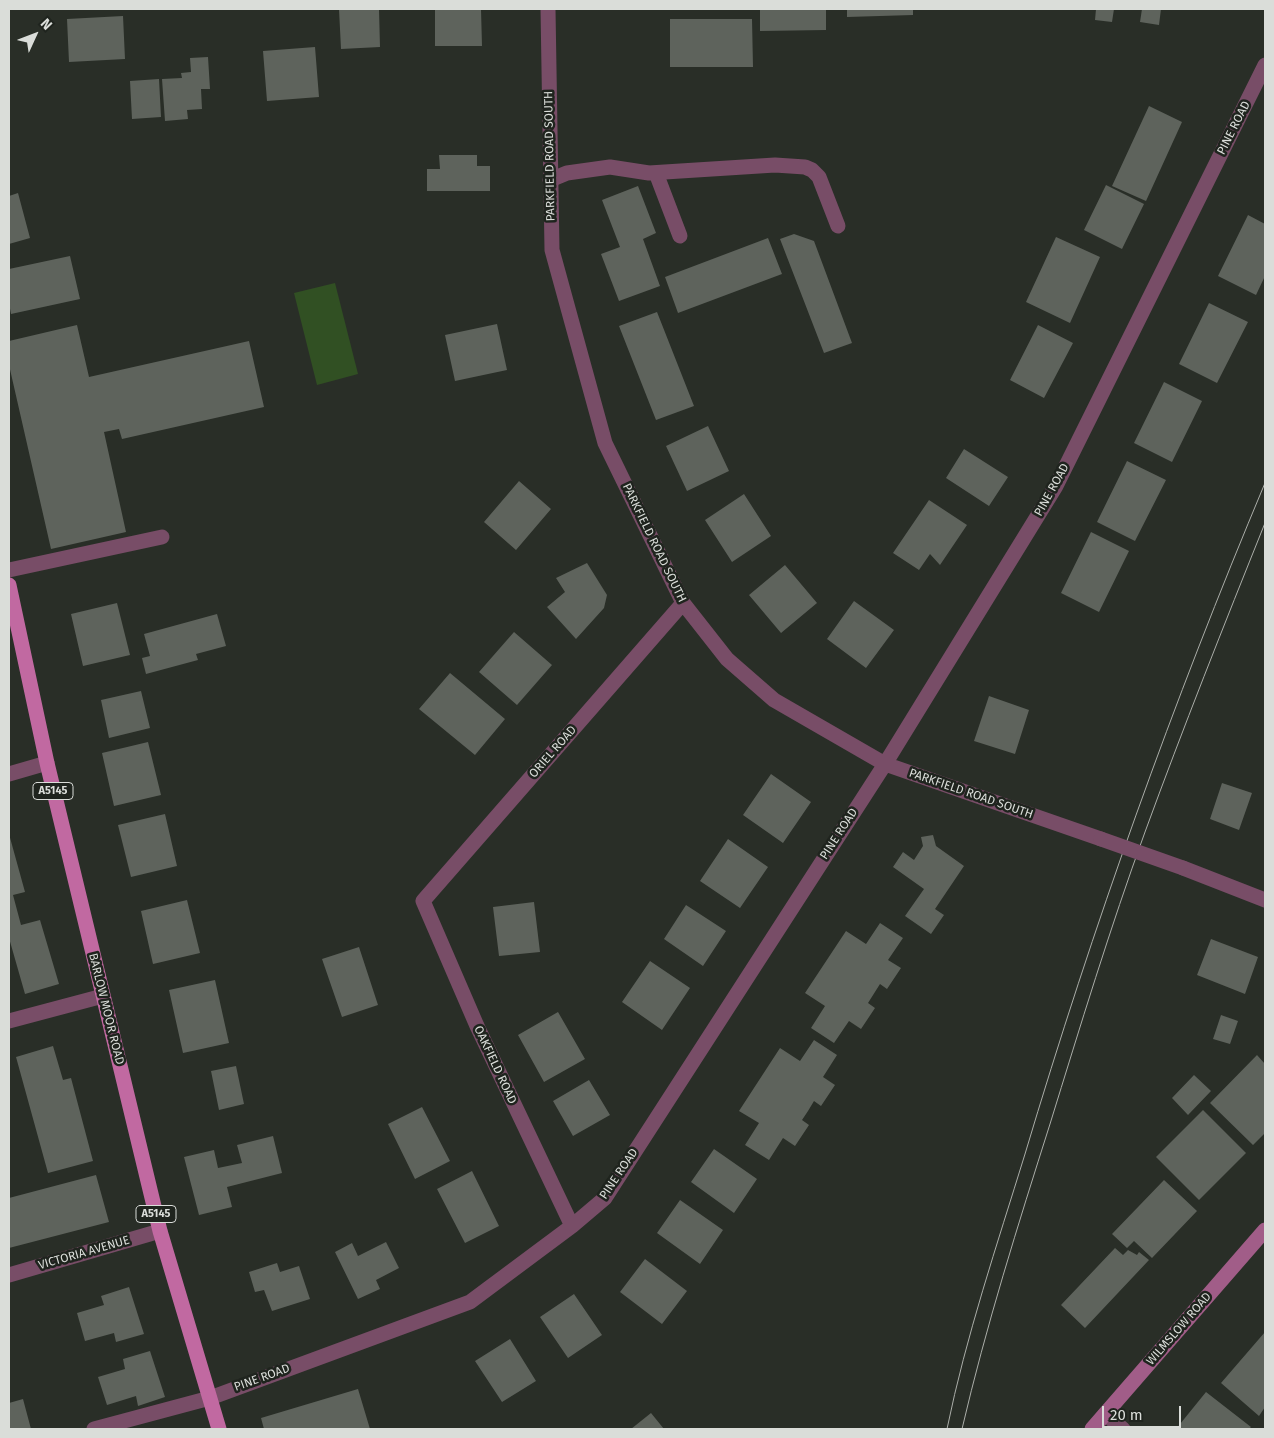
<!DOCTYPE html>
<style>
body{margin:0}
#map{position:relative;width:1274px;height:1438px;overflow:hidden;background:#292e27;font-family:"Fira Sans",sans-serif}
canvas{display:block}
.frame{position:absolute;inset:0;border:10px solid #daddd9;pointer-events:none}
.north{position:absolute;left:10px;top:10px;width:50px;height:50px;-webkit-text-stroke:4px #1f241e;paint-order:stroke;rotate:47deg;font-size:14px;font-weight:700;line-height:20px;text-align:center;color:#daddd9}
.north::after{content:'';display:block;margin:auto;width:18px;height:22px;background:#daddd9;clip-path:polygon(50% 0,100% 100%,50% 72%,0 100%)}
.scale{position:absolute;left:1102px;top:1406px;width:79px;height:22px;box-sizing:border-box;border:2px solid #daddd9;border-top:0;padding-left:6px;font-size:15px;line-height:18px;white-space:nowrap;color:#daddd9;-webkit-text-stroke:4px #1f241e;paint-order:stroke}
</style>
<div id="map">
<canvas width="1274" height="1438"></canvas>
<div class="frame"></div>
<div class="north">N</div>
<div class="scale">20 m</div>
</div>
<script>
const ctx = document.querySelector('canvas').getContext('2d');
ctx.lineJoin = 'round';
function fillPath(path, color) { ctx.fillStyle = color; ctx.fill(path, 'evenodd'); }
function strokePath(path, color, width, dash) { ctx.strokeStyle = color; ctx.lineWidth = width; ctx.lineCap = dash ? 'butt' : 'round'; ctx.setLineDash(dash || []); ctx.stroke(path); }
function write(font, color, halo, rows, align = 'center') {
  ctx.font = font + ' "Fira Sans",sans-serif'; ctx.lineWidth = 5; ctx.setLineDash([]); ctx.textBaseline = 'middle'; ctx.strokeStyle = halo; ctx.fillStyle = color; for (const [text, x, y, turn = 0] of rows) {
    ctx.save(); ctx.translate(x, y); ctx.rotate((+turn || 0) * Math.PI / 180); ctx.textAlign = isNaN(turn) ? turn : align; if (halo) ctx.strokeText(text, 0, 0); ctx.fillText(text, 0, 0); ctx.restore();
  }
}
fillPath(new Path2D(`
 M335,283L358,374L317,385L294,293Z`), '#315023');
fillPath(new Path2D(`
 M339,9H379L380,47L341,49Z
 M435,9H481L482,46H435Z
 M760,9H826V30L760,31Z
 M847,9H913V15L847,17Z
 M1096,9H1114L1112,22L1095,20Z
 M1142,9H1161L1159,25L1140,22Z
 M123,16L125,59L69,62L67,19Z
 M670,19H752L753,67H670Z
 M315,47L319,97L267,101L263,51Z
 M208,57L210,89H201L202,109L187,110L188,119L165,121L162,79L182,78L181,73L191,72L190,58Z
 M159,79L161,117L132,119L130,81Z
 M1149,106L1182,122L1146,201L1112,186Z
 M439,155H477V166H490V191H427V169H440Z
 M1106,185L1144,204L1122,249L1084,230Z
 M638,186L656,233L643,239L660,286L619,301L601,254L620,247L602,200Z
 M18,193L30,238L9,244V196Z
 M1248,215L1265,224V276L1256,295L1218,276Z
 M794,234L814,241L852,343L824,353L780,239Z
 M1056,237L1100,257L1070,323L1026,302Z
 M768,238L782,274L678,313L665,277Z
 M70,256L80,299L11,314L9,303V269Z
 M1209,303L1248,322L1217,383L1179,364Z
 M657,312L694,406L656,420L619,326Z
 M497,324L507,370L455,381L445,335Z
 M77,325L89,377L249,341L264,407L122,439L119,429L104,432L126,532L51,549L9,365V341Z
 M1038,325L1073,343L1044,398L1010,380Z
 M1164,382L1202,401L1172,462L1134,443Z
 M708,426L729,471L687,491L666,446Z
 M964,449L1008,477L989,506L946,478Z
 M1127,461L1166,480L1135,541L1097,522Z
 M519,481L551,509L516,550L484,522Z
 M744,494L771,536L732,562L705,520Z
 M929,500L967,525L940,565L930,554L919,570L893,553Z
 M1091,532L1129,551L1099,612L1061,593Z
 M587,563L607,595L604,608L576,639L547,607L565,592L556,578Z
 M785,565L817,603L781,633L749,595Z
 M854,601L894,630L866,668L827,639Z
 M117,603L130,655L83,666L71,614Z
 M217,614L226,646L196,654L198,660L146,674L142,658L150,656L144,634Z
 M514,632L552,665L517,705L479,672Z
 M450,673L505,719L475,755L419,709Z
 M141,691L150,728L109,738L101,700Z
 M989,696L1029,710L1015,754L974,741Z
 M148,742L161,795L114,806L102,753Z
 M771,774L811,802L783,843L743,815Z
 M1222,783L1252,793L1239,830L1210,819Z
 M165,814L177,866L131,877L118,825Z
 M9,834L25,892L13,895L21,925L40,920L59,984L25,994L9,938Z
 M933,835L936,846L964,866L935,909L944,915L931,934L905,916L924,889L893,867L903,852L914,860L923,846L921,837Z
 M728,839L768,867L740,908L700,881Z
 M187,900L200,953L153,964L141,911Z
 M534,902L540,952L499,956L493,907Z
 M686,905L726,931L703,966L664,939Z
 M880,923L903,938L888,960L901,968L887,989L880,984L868,1003L875,1008L861,1029L849,1021L834,1043L811,1028L825,1006L805,993L846,931L866,944Z
 M1211,939L1258,957L1245,994L1197,975Z
 M359,947L378,1005L342,1017L322,959Z
 M650,961L690,988L662,1030L622,1002Z
 M215,980L229,1043L183,1053L169,990Z
 M558,1012L585,1059L544,1082L518,1035Z
 M1221,1015L1238,1021L1230,1044L1213,1039Z
 M814,1040L837,1055L823,1077L835,1085L821,1106L814,1101L808,1111L802,1120L809,1125L795,1146L783,1138L769,1160L745,1145L759,1123L739,1111L780,1048L800,1061Z
 M53,1046L63,1080L71,1078L93,1161L48,1173L16,1057Z
 M1257,1055L1265,1064V1133L1253,1145L1210,1103Z
 M236,1066L244,1104L219,1110L211,1071Z
 M1194,1075L1211,1091L1188,1115L1172,1098Z
 M589,1080L610,1115L573,1136L553,1101Z
 M422,1107L450,1161L415,1179L388,1124Z
 M1203,1110L1246,1153L1199,1200L1156,1157Z
 M273,1136L282,1173L227,1187L232,1207L199,1215L184,1157L214,1150L218,1168L242,1163L237,1145Z
 M714,1149L757,1179L734,1213L691,1182Z
 M472,1171L499,1226L465,1243L437,1189Z
 M96,1175L109,1222L9,1248V1198Z
 M1164,1180L1197,1211L1152,1258L1134,1241L1127,1248L1112,1234Z
 M680,1200L723,1230L700,1264L657,1233Z
 M386,1242L399,1268L376,1280L380,1289L358,1299L335,1252L352,1243L358,1256Z
 M1115,1248L1123,1255L1128,1250L1137,1255L1139,1252L1149,1260L1085,1328L1061,1305Z
 M645,1259L687,1291L662,1324L620,1292Z
 M277,1263L280,1272L299,1266L310,1299L272,1311L264,1290L255,1292L249,1272Z
 M129,1287L144,1334L116,1342L114,1333L85,1341L77,1313L104,1305L101,1296Z
 M574,1294L602,1335L568,1358L540,1317Z
 M1265,1332V1407L1259,1416L1221,1383Z
 M510,1339L536,1381L502,1402L475,1361Z
 M150,1351L165,1397L138,1406L136,1396L107,1405L98,1377L125,1369L123,1359Z
 M358,1389L370,1429H264L261,1418Z
 M1206,1392L1251,1427L1249,1429H1176Z
 M23,1399L31,1429H9V1403Z
 M651,1413L664,1429H631Z`), '#5e635c');
strokePath(new Path2D(`
 M656,173L680,236
 M550,180L567,173L610,167L649,173L775,165L805,167L812,170L819,177L838,226
 M9,570L162,537`), '#784d67', 15);
strokePath(new Path2D(`
 M548,9L552,250L605,443L683,603L727,659L774,700L885,764L1101,839
 M9,774L47,763
 M1183,868L1265,900
 M9,1021L103,996
 M572,1226L477,1026L423,901L683,603
 M9,1275L160,1231
 M1105,1414L1123,1429
 M94,1429L210,1398L470,1302L572,1226L605,1198L885,764L1056,486L1265,65`), '#784d67', 15);
strokePath(new Path2D(`
 M1092,1429L1265,1230`), '#a15d88', 15);
strokePath(new Path2D(`
 M9,585L47,763L160,1231L219,1429`), '#c169a1', 15);
strokePath(new Path2D(`
 M947,1429C966,1336 997,1245 1025,1154C1093,926 1173,702 1265,483
 M962,1429C986,1326 1018,1225 1050,1124C1080,1027 1110,928 1145,832C1183,728 1224,625 1265,523`), '#acafaa', 1);
strokePath(new Path2D(`
 M1101,839L1183,868`), '#784d67', 15);
for (const [x, y, w] of [
 [53,791,40],
 [156,1214,40]
]) { const box = new Path2D(); box.roundRect(x - w / 2, y - 8.5, w, 17, 4); ctx.fillStyle = '#1f241e'; ctx.fill(box); strokePath(box, '#daddd9', 1); }
write('bold 11px', '#daddd9', null, [
 ["A5145",53,791],
 ["A5145",156,1214]
]);
write('12px', '#daddd9', '#1f241e', [
 ["PINE ROAD",1234,128,-63],
 ["PARKFIELD ROAD SOUTH",550,156,-91],
 ["PINE ROAD",1052,490,-61],
 ["PARKFIELD ROAD SOUTH",654,543,64],
 ["ORIEL ROAD",553,752,-49],
 ["PARKFIELD ROAD SOUTH",971,794,19],
 ["PINE ROAD",839,834,-57],
 ["BARLOW MOOR ROAD",106,1009,76],
 ["OAKFIELD ROAD",495,1065,65],
 ["PINE ROAD",619,1174,-56],
 ["VICTORIA AVENUE",84,1253,-16],
 ["WILMSLOW ROAD",1179,1329,-49],
 ["PINE ROAD",262,1378,-20]
]);
</script>
